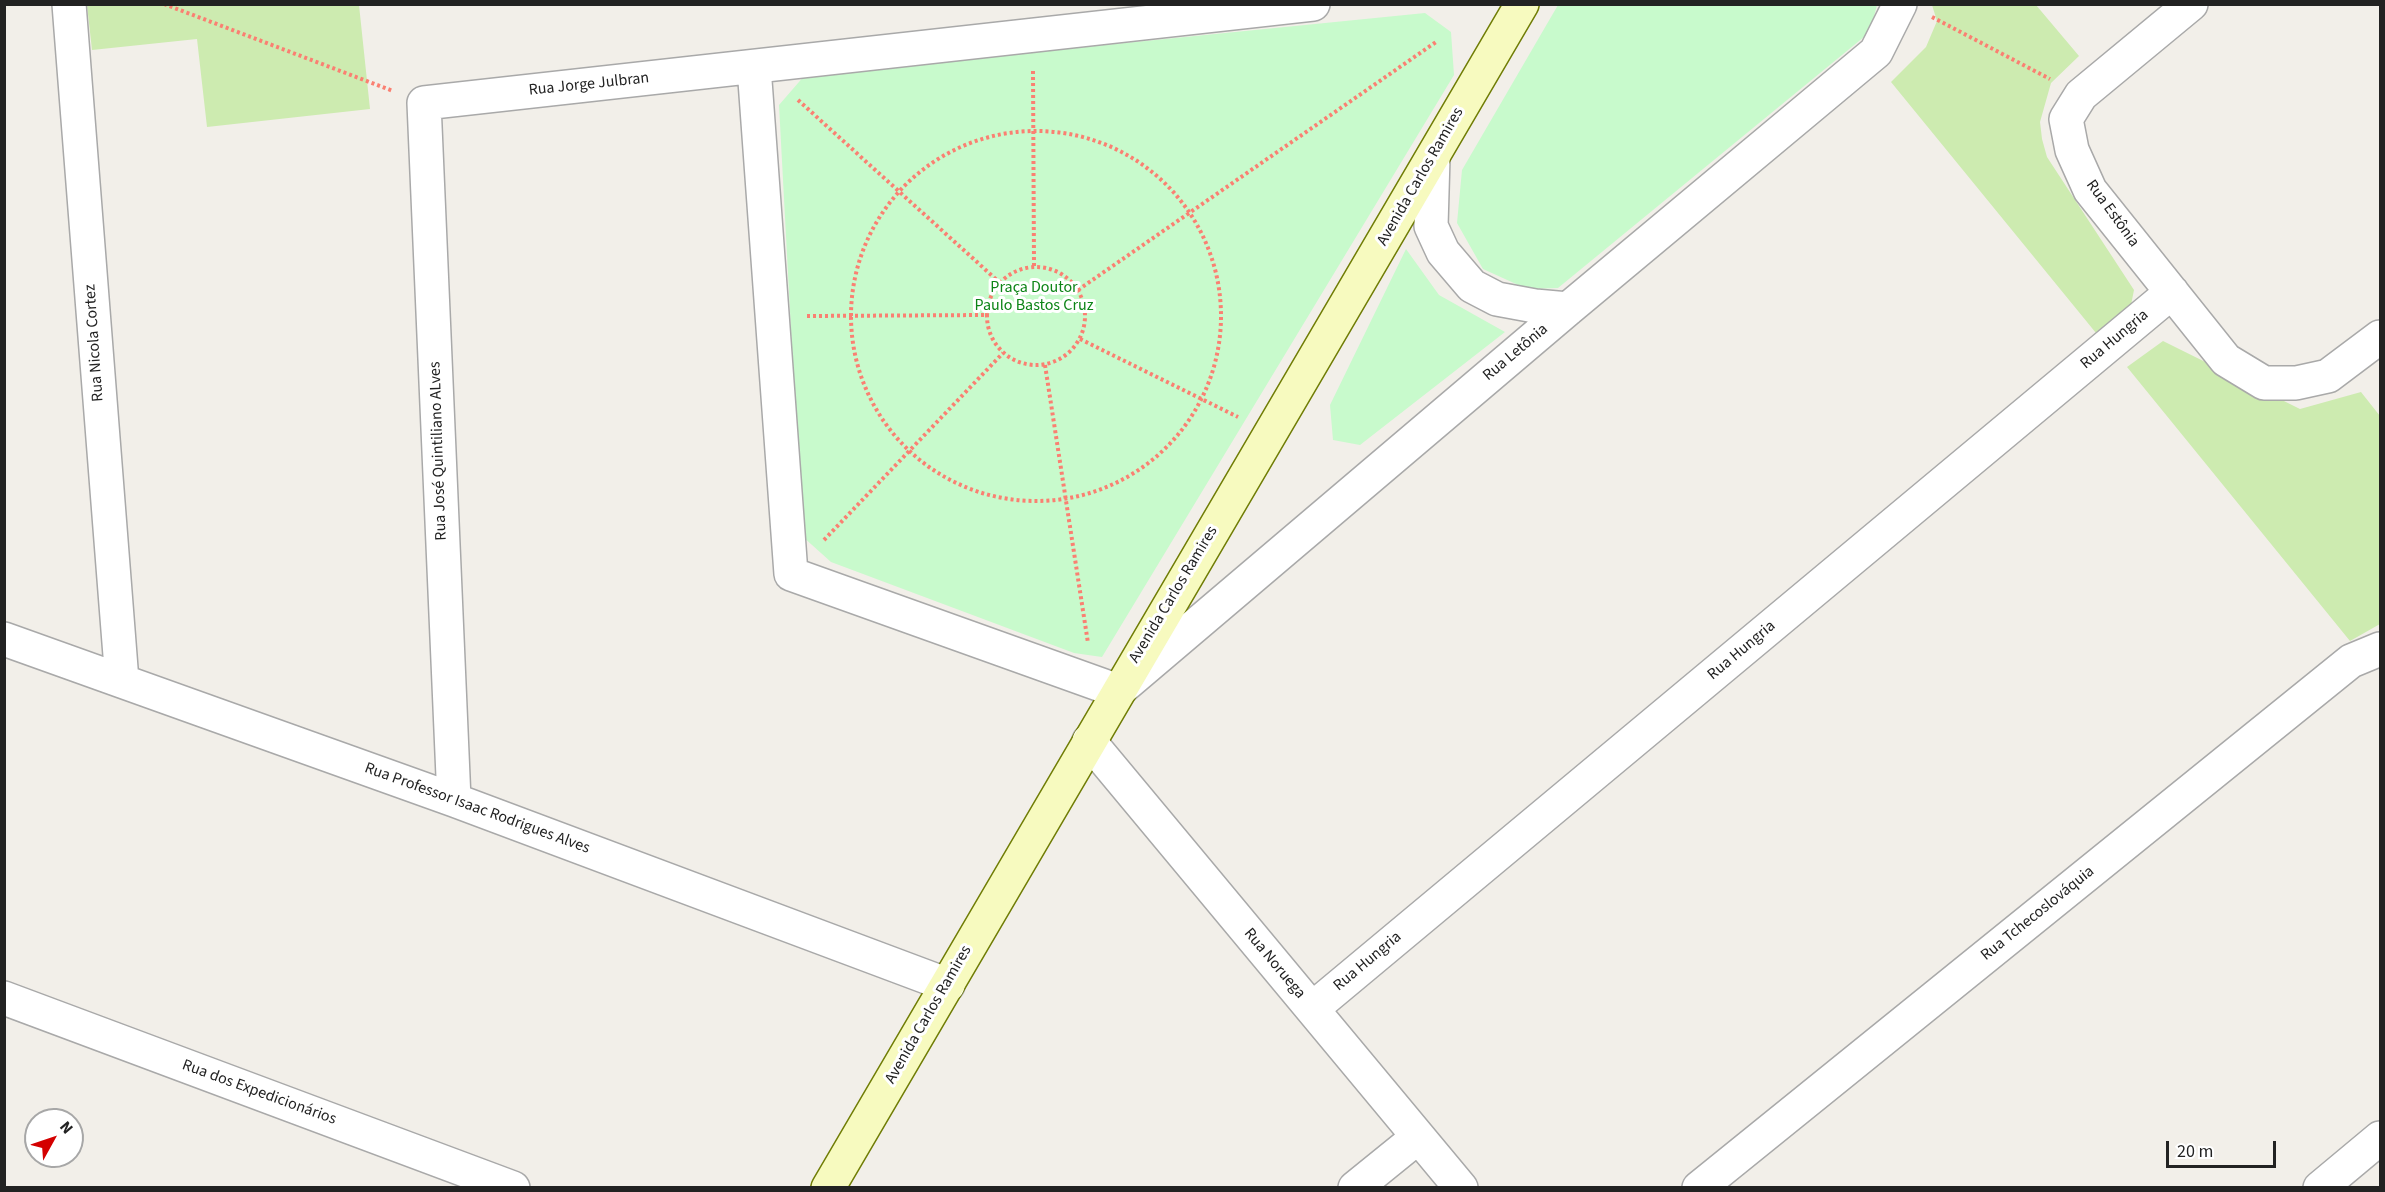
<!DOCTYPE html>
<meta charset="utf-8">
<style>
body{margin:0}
#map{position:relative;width:2385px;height:1192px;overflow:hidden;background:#f2efe9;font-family:"Source Sans 3",sans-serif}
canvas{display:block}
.frame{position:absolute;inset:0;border:6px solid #222;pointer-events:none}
.north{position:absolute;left:24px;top:1108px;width:60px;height:60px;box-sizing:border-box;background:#fff;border:2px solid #a7a7a7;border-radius:50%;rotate:50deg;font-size:16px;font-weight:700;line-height:24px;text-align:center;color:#222}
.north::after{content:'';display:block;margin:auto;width:21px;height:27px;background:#d40000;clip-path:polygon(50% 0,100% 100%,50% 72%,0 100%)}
.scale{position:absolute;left:2166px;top:1141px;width:110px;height:27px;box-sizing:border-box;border:3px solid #222;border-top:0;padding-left:8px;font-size:18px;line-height:21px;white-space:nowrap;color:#222;-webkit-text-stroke:4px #fff;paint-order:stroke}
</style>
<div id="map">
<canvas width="2385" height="1192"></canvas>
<div class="frame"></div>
<div class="north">N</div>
<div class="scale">20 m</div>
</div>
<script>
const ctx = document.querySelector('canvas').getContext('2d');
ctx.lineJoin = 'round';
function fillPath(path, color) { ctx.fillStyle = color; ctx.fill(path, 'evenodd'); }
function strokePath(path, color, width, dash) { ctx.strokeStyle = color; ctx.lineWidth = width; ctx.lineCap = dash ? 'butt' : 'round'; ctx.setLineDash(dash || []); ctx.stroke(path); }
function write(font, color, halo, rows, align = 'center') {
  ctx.font = font + ' "Source Sans 3",sans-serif'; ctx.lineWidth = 6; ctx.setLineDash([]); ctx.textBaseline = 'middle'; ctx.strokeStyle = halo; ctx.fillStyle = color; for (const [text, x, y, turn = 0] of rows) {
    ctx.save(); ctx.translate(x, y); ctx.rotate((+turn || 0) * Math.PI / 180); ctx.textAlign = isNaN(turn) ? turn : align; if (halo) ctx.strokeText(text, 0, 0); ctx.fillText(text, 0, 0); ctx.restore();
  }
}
fillPath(new Path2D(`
 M87,5H359L370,109L207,127L197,39L92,50Z
 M1932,5H2036L2079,56L2051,83L2040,122L2042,139L2047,157L2134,290L2131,305L2096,333L1891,82L1926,47L1937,21Z
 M2163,341L2300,409L2361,392L2380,416V624L2350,641L2127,367Z`), '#cdebb0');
fillPath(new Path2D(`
 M1558,5H1877L1870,32L1558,288L1527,289L1483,269L1457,223L1462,170Z
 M1425,13L1451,32L1454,75L1102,657L1074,653L831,562L802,536L779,105L805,75Z
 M1406,249L1439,295L1505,332L1360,445L1333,440L1330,405Z`), '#c8facc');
const street = new Path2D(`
 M69,4L122,681
 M2191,4L2081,95L2066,119L2072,150L2090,190L2226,360L2264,383H2296L2328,376L2380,337
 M754,67L791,574L1118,691L1568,309L1876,52L1900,4
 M1433,157L1431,226L1443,252L1472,286L1497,299L1535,306L1568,309
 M4,639L454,800L948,985
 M1089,741L1461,1188
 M454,800L424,103L1313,4
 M4,998L513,1188
 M1312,1009L2172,292
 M1355,1188L1418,1137
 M1699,1188L2351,661L2380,649
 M2320,1188L2380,1138`);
const secondary = new Path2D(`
 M828,1188L1522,4`);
strokePath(street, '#a9a9a9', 36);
strokePath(secondary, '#707d05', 36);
strokePath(new Path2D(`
 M164,4L393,91
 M1932,17L2050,79
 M1033,71L1034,266
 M798,100L999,282
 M851 316a185 185 0 1 1 370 0a185 185 0 1 1-370 0Z
 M987 316a49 49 0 1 1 98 0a49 49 0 1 1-98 0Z
 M1078,290L1436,42
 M807,316L987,315
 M1080,339L1238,417
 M1045,365L1088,643
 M824,540L1003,353`), '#fa8072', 4, [3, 3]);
strokePath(street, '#fff', 33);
strokePath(secondary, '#f7fabf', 33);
write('16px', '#222', '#fff', [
 ["Rua Jorge Julbran",589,85,-6],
 ["Avenida Carlos Ramires",1421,177,-60],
 ["Rua Estônia",2112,214,54],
 ["Rua Hungria",2115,340,-40],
 ["Rua Nicola Cortez",95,343,-94],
 ["Rua Letônia",1516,353,-40],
 ["Rua José Quintiliano ALves",439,451,-92],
 ["Avenida Carlos Ramires",1174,595,-59],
 ["Rua Hungria",1742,651,-40],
 ["Rua Professor Isaac Rodrigues Alves",477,809,20],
 ["Rua Tchecoslováquia",2038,914,-39],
 ["Rua Hungria",1368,962,-40],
 ["Rua Noruega",1274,964,50],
 ["Avenida Carlos Ramires",929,1015,-60],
 ["Rua dos Expedicionários",259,1093,20]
]);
write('16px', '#0c8416', '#fff', [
 ["Praça Doutor",1034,288],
 ["Paulo Bastos Cruz",1034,306]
]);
</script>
